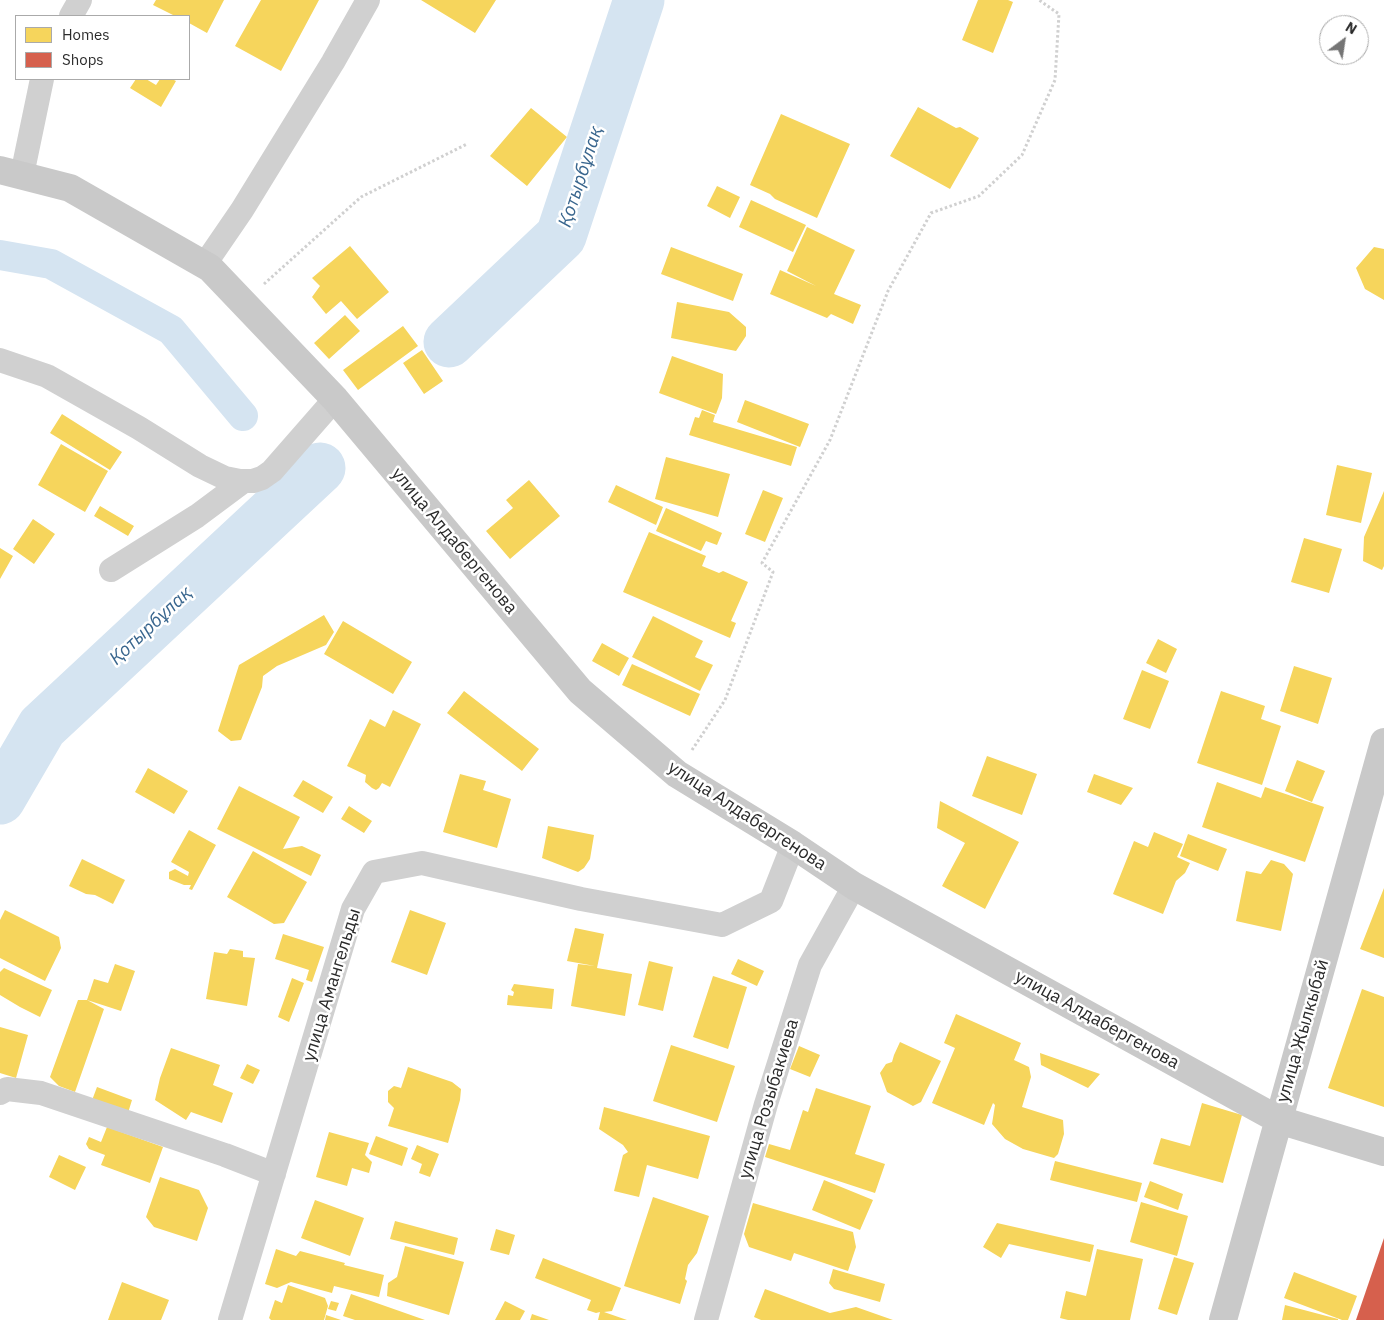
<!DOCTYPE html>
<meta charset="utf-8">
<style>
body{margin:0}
#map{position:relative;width:1384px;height:1320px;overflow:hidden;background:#fff;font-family:"IBM Plex Sans",sans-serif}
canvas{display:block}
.legend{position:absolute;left:15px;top:15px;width:175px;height:65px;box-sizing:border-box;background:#fff;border:1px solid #aaa;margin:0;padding:6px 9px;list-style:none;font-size:15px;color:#2b2b2b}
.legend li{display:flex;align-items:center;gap:10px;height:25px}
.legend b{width:25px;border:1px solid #aaa}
.north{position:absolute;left:1319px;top:15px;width:50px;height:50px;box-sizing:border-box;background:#fff;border:1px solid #aaa;border-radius:50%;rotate:31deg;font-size:14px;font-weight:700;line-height:20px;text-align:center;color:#2b2b2b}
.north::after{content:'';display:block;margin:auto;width:18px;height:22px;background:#757575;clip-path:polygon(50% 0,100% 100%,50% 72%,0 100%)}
</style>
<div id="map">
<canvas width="1384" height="1320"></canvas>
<ul class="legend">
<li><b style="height:14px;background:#f6d55c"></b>Homes</li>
<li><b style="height:14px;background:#d6604d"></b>Shops</li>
</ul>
<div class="north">N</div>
</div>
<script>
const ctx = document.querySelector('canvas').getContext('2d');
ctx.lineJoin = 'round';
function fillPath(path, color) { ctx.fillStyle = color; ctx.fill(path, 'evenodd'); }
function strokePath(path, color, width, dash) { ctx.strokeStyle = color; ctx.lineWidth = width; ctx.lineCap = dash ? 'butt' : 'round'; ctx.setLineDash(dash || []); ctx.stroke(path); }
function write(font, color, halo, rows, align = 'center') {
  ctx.font = font + ' "IBM Plex Sans",sans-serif'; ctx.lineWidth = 5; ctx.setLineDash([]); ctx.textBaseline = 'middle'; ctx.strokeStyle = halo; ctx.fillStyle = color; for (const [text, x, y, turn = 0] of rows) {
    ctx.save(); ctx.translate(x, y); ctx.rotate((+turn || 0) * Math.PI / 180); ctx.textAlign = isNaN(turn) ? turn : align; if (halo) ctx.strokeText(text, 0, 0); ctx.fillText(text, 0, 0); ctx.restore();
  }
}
fillPath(new Path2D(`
 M156,0H224L207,33L189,23V16H175L153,5Z
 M261,0H319L281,71L235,46Z
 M421,0H496L475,33Z
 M978,0H1008L1013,2L993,53L962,40Z
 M136,79H146L156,85L160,79H172L176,81L161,107L130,88Z
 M918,107L956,128L960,127L979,138L950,189L890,156Z
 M531,108L567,137L527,186L490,156Z
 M781,114L850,144L817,218L775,199L770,194L750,185Z
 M717,186L740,197L730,218L707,206Z
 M751,200L806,225L793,252L739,227Z
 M807,227L855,250L834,294L861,305L853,324L831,314L827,318L770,294L780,270L816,286L787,271Z
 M350,246L389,292L357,319L341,301L326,314L312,297L320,286L312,278Z
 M671,247L743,274L733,301L661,274Z
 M1374,247L1384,249V300L1365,289L1356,268Z
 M677,302L729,312L746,327V336L736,351L671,338Z
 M345,315L360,331L329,359L314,343Z
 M403,326L418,346L358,390L343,370Z
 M422,350L443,381L424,394L403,363Z
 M672,356L723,374L722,398L716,414L659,393Z
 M745,400L809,424L800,447L737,422Z
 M702,410L715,415L713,422L797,447L791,466L689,435L695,417L699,418Z
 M62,414L122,452L110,470L50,433Z
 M61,444L108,471L85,512L38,485Z
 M666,457L730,474L718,517L655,499Z
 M1337,465L1372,473L1361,523L1326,515Z
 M529,480L560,516L510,559L486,531L513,508L506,500Z
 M616,485L663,507L656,525L608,502Z
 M763,490L783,498L765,542L745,534Z
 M1384,491V566L1382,570L1363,561L1364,537Z
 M100,506L134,526L128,536L94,516Z
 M666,508L722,533L717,545L706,541L701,551L656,531Z
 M33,519L55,534L34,564L13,549Z
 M649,532L706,556L702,566L719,573L723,571L748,582L731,621L736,623L730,638L623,592Z
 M1304,538L1342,549L1329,593L1291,582Z
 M0,548L13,556L0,579Z
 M324,615L334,632L326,645L277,666L263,676L262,687L241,740L231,741L218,731L239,665Z
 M653,616L703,641L695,657L713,665L700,691L632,657Z
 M343,621L412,662L393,694L324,654Z
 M1158,639L1177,649L1166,673L1146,663Z
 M602,643L629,658L619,676L592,661Z
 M632,664L700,694L690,716L622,685Z
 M1294,666L1332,678L1318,724L1280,711Z
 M1142,670L1169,681L1150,729L1123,719Z
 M464,691L539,749L522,771L447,713Z
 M1221,691L1265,706L1261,719L1281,726L1262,785L1197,763Z
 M393,710L421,724L390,787L382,783L379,788L376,790L372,788L365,782L366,775L347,766L370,719L385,727Z
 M987,756L1037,774L1022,815L972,796Z
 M1297,760L1325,771L1312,802L1285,791Z
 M148,768L188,791L174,814L135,792Z
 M460,774L486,781L483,790L511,799L497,848L443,832Z
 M1094,774L1133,788L1121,805L1087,792Z
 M303,780L333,797L323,813L293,796Z
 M1217,782L1261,798L1265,787L1324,807L1305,862L1202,827Z
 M239,786L300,817L283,849L302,846L321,855L311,876L217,829Z
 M940,801L1019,842L985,909L942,886L965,843L937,828Z
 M349,806L372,821L364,833L341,819Z
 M548,826L594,835L590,859L584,868L578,872L542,858Z
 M189,830L216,845L192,890L189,889L191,885H184L169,879V872L175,869L188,876L189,872L171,862Z
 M1154,832L1183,844L1177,857L1190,863L1185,873L1176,881L1163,914L1113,894L1134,841L1148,847Z
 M1188,834L1227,849L1218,871L1180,856Z
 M253,851L307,882L284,923L274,924L227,897Z
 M82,859L125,880L113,904L95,895L86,894L69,886Z
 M1271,860L1284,864L1293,874L1281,931L1236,921L1246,871L1261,874Z
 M1384,888V958L1360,949Z
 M5,910L59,937L61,948L45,981L0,958V920Z
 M410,910L446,923L427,975L391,962Z
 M575,928L604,934L597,968L632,974L625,1016L571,1006L578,964L595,966L567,961Z
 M283,934L324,947L312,982L306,980L309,970L275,959Z
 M230,949L243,951V957L255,958L247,1006L206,999L214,952L227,954Z
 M738,959L764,971L757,986L731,974Z
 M649,961L673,967L663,1011L638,1005Z
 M115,964L135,971L121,1011L87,1000L94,979L108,983Z
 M4,968L52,990L40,1017L20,1007L0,995V972Z
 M713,976L747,987L728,1049L693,1037Z
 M292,978L304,983L289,1022L278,1017Z
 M514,984L554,989L552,1009L507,1005L508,995L513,996L514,992L511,990Z
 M1362,989L1384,997V1107L1328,1088Z
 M78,1000H87L104,1009L75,1092L59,1086L50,1077Z
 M956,1014L1021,1043L1014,1060L1029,1067L1031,1077L1022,1107L1063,1120L1064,1134L1058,1154L1054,1158L1023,1149L1005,1139L992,1124L995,1105L993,1103L984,1125L932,1103L955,1048L944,1043Z
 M0,1027L28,1035L16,1078L0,1073Z
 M900,1042L941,1061L921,1102L913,1106L887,1092L880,1073L886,1064L892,1062L894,1055Z
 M671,1045L735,1066L717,1122L653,1101Z
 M799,1046L820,1055L810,1077L790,1069Z
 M171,1048L220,1065L213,1085L233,1093L222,1123L191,1112L186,1120L155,1100L160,1078Z
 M1040,1053L1100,1074L1088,1088L1041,1065Z
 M247,1064L260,1070L253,1084L240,1078Z
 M408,1067L452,1082L461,1089L460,1100L448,1143L388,1126L394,1108L388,1102V1091L394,1086L401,1088Z
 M97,1087L132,1100L127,1116L91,1103Z
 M816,1088L871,1106L855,1154L885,1164L875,1193L765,1157L769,1144L790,1150L803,1110L808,1112Z
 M1202,1103L1242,1115L1223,1183L1153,1164L1161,1138L1190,1146Z
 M604,1107L710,1136L698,1179L647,1165L639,1197L614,1191L623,1155L628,1152L623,1145L599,1129Z
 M107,1127L163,1147L150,1183L101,1165L105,1155L89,1149L86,1144L89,1137L101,1142Z
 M329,1132L369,1143L365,1155L372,1162L369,1173L352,1168L347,1186L316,1177Z
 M376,1136L408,1148L402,1166L369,1154Z
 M417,1145L439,1154L430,1177L419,1173L422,1164L411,1159Z
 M59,1155L86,1167L75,1190L49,1177Z
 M1055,1161L1142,1183L1137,1202L1050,1180Z
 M160,1177L199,1190L208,1208L197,1241L154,1227L146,1217Z
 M824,1180L873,1200L860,1230L812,1210Z
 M1150,1181L1183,1194L1178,1210L1144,1197Z
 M653,1197L709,1216L697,1253L688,1265L685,1279L687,1281L680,1304L624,1286Z
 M315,1200L364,1218L350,1256L301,1238Z
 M1141,1202L1188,1216L1177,1256L1130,1242Z
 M753,1203L853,1232L856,1247L848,1271L794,1253L791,1261L749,1247L744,1234Z
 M395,1221L458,1238L454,1255L390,1239Z
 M997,1223L1094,1245L1090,1262L1009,1244L1001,1258L983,1247Z
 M496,1229L515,1235L509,1255L490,1250Z
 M405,1246L464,1262L449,1315L387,1296L388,1283L397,1277Z
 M276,1249L296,1256L300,1251L345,1263L344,1265L384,1275L379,1297L334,1286L332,1293L291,1282L277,1288L265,1284Z
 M1097,1249L1143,1259L1130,1320H1068L1060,1318L1066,1291L1086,1296Z
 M1174,1257L1194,1263L1177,1315L1158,1309Z
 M543,1258L621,1288L612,1311L604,1312L627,1320H598L600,1312L596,1313L587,1310L591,1300L535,1278Z
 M833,1269L885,1284L880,1302L834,1289L829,1283Z
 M1294,1272L1357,1296L1348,1320H1342L1284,1298Z
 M122,1282L169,1300L161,1320H108Z
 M288,1285L325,1298L328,1306L324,1320H271L269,1318L275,1300L282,1303Z
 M765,1289L830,1313L856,1307L893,1320H761L754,1317Z
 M351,1294L425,1320H355L343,1316Z
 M331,1301L339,1303L336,1311L328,1309Z
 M505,1301L525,1311L520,1320H495Z
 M1285,1305L1338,1319V1320H1282Z
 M532,1314L549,1320H530Z
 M326,1315L341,1320H325Z`), '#f6d55c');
fillPath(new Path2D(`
 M1384,1238V1320H1356Z`), '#d6604d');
strokePath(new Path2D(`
 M0,255L51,264L171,330L243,416`), '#d5e4f1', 30);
strokePath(new Path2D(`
 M449,342L561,236L639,0
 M0,799L42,727L320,468`), '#d5e4f1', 51);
strokePath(new Path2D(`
 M264,284L361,197L467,144
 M692,750L725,700L773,572L762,563L830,440L888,291L931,213L979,196L1022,155L1055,80L1059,14L1039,0`), '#d0d0d0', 3, [2.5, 2.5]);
strokePath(new Path2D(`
 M71,16L80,0
 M22,175L42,79
 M205,264L242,210L333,62L368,0
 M0,360L47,376L139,428L200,466L225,478L240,481H253L262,478L272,471L335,399
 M111,570L197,516L244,481
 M0,1093L7,1089L41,1093L225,1155L274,1174
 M230,1320L353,909L374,872L422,863L581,899L722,925L771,901L793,845
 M706,1320L766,1104L810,965L854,886`), '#d0d0d0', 24);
strokePath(new Path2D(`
 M0,170L70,188L210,268L335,399L580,691L677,774L793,845L854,886L1279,1120L1384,1152
 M1223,1320L1384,742`), '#c9c9c9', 28);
write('18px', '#2b2b2b', '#fff', [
 ["улица Алдабергенова",454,541,50],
 ["улица Алдабергенова",747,816,33],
 ["улица Амангельды",332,985,-73],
 ["улица Алдабергенова",1097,1020,29],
 ["улица Жылкыбай",1303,1031,-74],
 ["улица Розыбакиева",769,1099,-73]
]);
write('italic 19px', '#39668e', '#fff', [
 ["Қотырбұлақ",581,177,-72],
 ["Қотырбұлақ",151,626,-43]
]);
</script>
